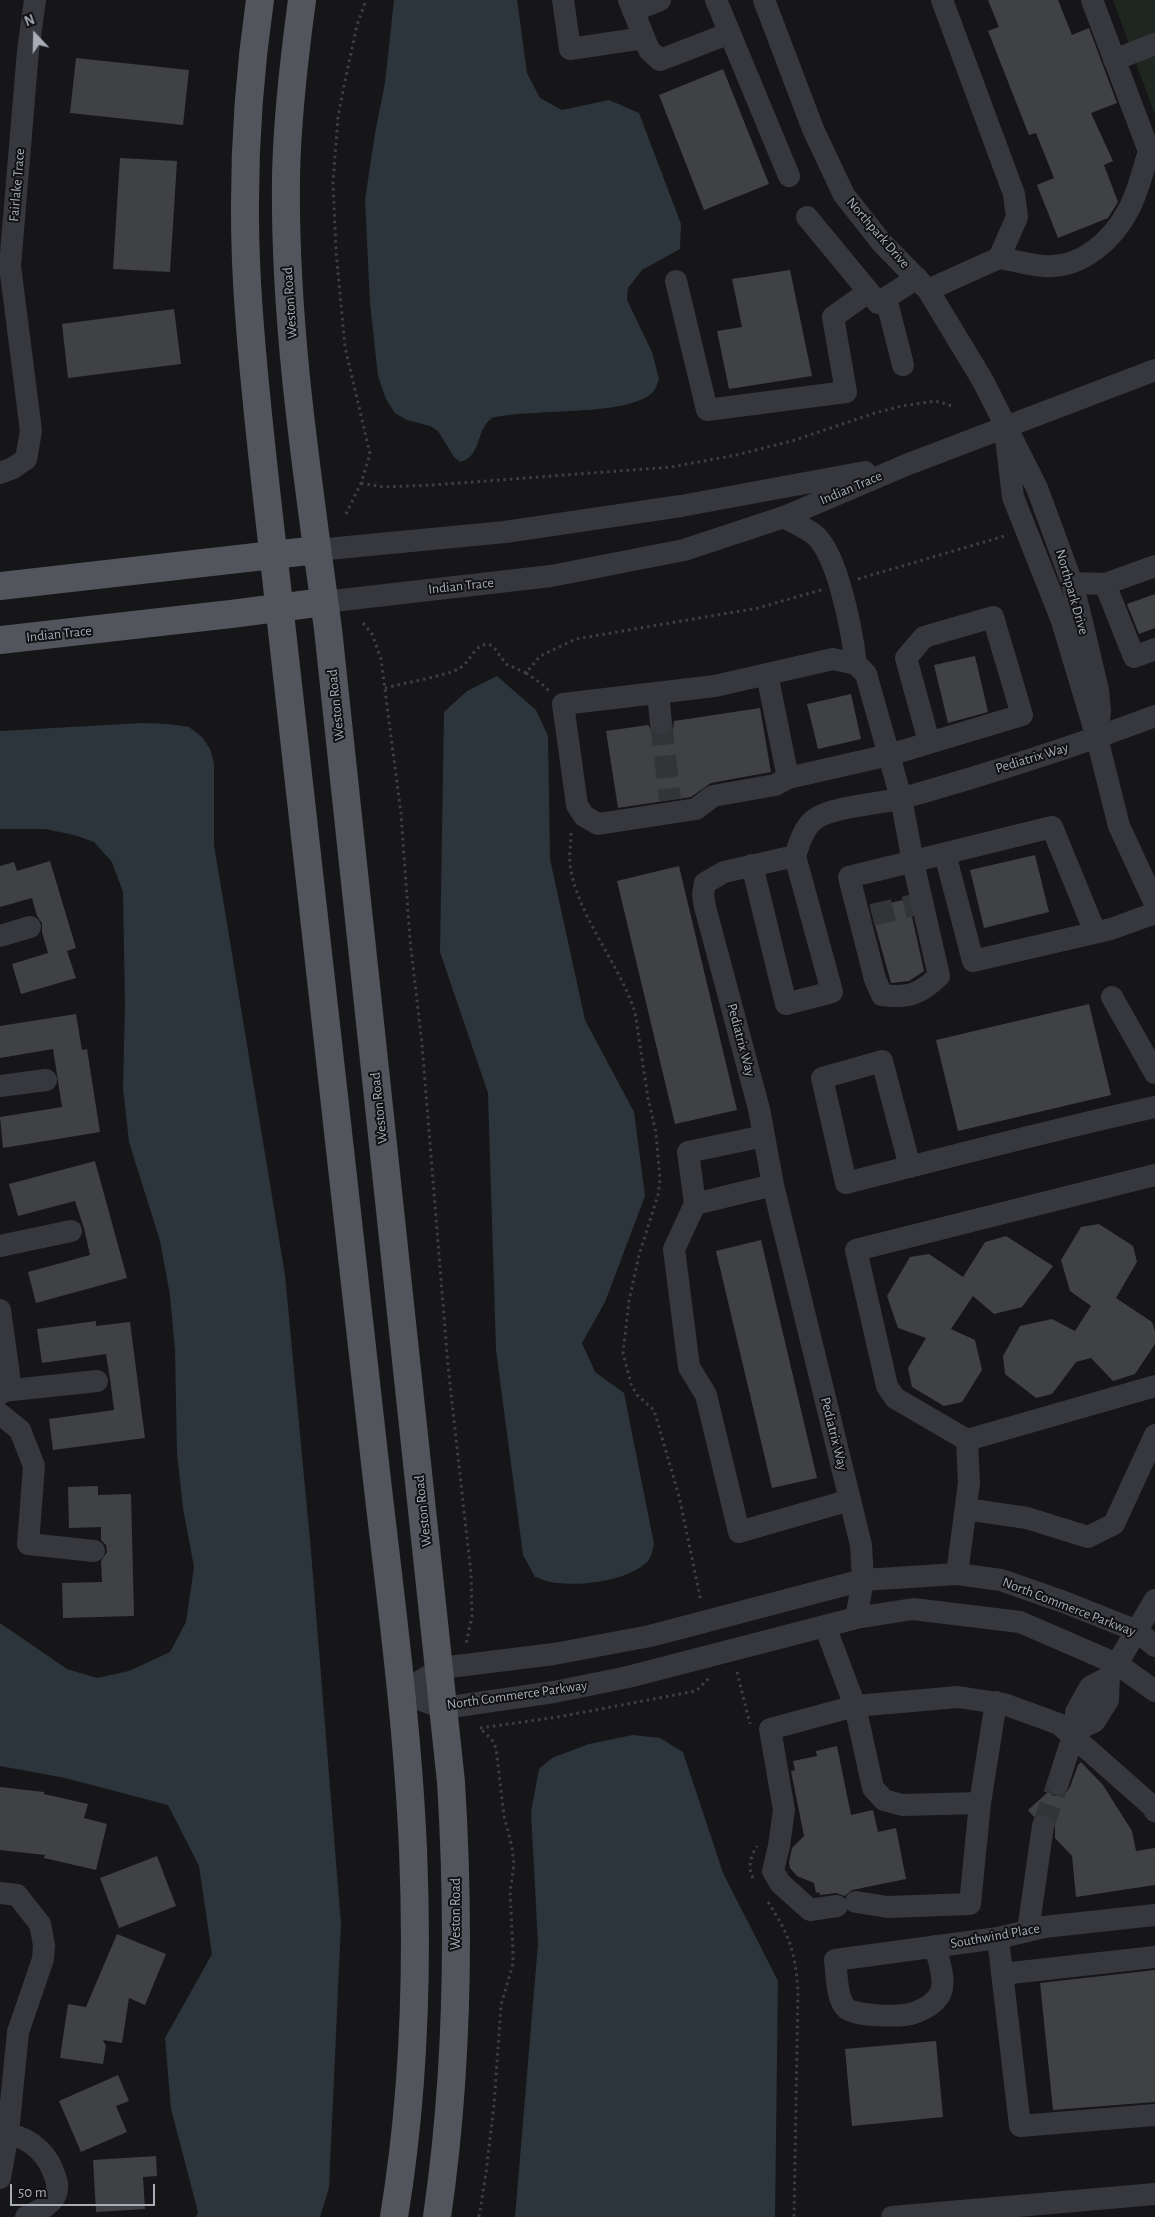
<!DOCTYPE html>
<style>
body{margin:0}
#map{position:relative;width:1155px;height:2217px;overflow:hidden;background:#161618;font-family:"Alegreya Sans",sans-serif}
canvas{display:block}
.north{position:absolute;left:10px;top:10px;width:50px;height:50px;-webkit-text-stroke:4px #111113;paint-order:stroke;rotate:339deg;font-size:14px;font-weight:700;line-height:20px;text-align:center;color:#a8adb8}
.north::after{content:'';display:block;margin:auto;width:18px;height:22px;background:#a8adb8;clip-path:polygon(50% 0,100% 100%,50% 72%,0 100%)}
.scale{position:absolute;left:10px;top:2184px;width:145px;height:22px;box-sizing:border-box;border:2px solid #a8adb8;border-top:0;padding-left:6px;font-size:15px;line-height:18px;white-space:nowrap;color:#a8adb8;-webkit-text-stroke:4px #111113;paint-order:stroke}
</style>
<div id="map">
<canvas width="1155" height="2217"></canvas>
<div class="north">N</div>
<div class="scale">50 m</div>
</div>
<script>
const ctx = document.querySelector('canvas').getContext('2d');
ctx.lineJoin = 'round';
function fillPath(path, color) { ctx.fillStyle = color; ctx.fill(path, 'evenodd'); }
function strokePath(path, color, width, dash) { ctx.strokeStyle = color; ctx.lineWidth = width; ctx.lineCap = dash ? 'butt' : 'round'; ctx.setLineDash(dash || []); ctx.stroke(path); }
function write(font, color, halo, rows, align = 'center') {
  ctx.font = font + ' "Alegreya Sans",sans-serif'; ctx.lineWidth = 4; ctx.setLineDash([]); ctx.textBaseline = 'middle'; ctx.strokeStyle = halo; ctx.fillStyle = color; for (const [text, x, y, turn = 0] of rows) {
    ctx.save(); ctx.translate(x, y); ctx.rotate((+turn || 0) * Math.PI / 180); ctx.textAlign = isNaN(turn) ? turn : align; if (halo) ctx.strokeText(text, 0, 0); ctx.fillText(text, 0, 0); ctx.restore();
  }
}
fillPath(new Path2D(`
 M1113,0H1155V115Z`), '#1e261f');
fillPath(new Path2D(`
 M394,0H517L527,73L540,98L562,110L609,100L639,113L681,224L680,249L642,270L628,288L627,300L652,352L659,379C657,384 656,389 652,393C626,417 529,408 492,418C475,430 482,457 460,462L454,457L438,431L430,426L407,420L395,413L386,399L378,376L370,303L365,200L375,133L385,83Z
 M497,676L536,710L548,736L550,859L585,1020L634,1112L645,1196L605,1302L582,1343L595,1372L624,1393L654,1544C652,1551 652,1557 647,1562C627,1581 583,1586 557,1583C550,1583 542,1579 535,1577L523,1555L496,1350L488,1093L440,952L444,712L467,691Z
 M142,723L168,724L189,727L202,737L210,749L214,763V845L285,1275L311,1551L341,1924L329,2188L320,2217H196L198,2212L171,2109L165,2038L212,1954L199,1866L168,1805L65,1778L0,1766V1623L67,1669L97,1678L129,1671L170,1652L186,1622L194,1567L183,1508L177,1453L175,1350L170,1295L160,1241L129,1142L123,1088L125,1005L123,892L112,862L94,842L74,835L45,829H0V731Z
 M633,1735L660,1738L683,1752L723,1873L778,1981L775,2217H515L538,1944L531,1812L539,1769L552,1758L589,1744Z`), '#2c353c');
fillPath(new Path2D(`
 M988,0H1058L1072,35L1089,28L1117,103L1091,113L1113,161L1104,165L1118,202L1108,218L1058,238L1037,185L1054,178L1036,133L1029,135L988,31L999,27Z
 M76,58L189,70L183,125L70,113Z
 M723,69L769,184L704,210L659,95Z
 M120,158L177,161L170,272L113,269Z
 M790,270L812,376L729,389L717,331L742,327L732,279Z
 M174,309L181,364L68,378L62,324Z
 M1155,594V628L1139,634L1127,604Z
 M975,656L988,712L948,723L934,665Z
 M851,694L861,739L818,749L807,704Z
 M760,708L771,772L711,783L691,797L618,808L606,731L648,725L655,735L663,736L673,729L674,721Z
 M1035,855L1049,912L984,928L970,870Z
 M50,861L76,948L67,951L76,978L21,994L12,964L48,953L42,932V923L37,916L32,898L0,907V866L14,862L17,871Z
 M679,866L737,1110L675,1124L617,881Z
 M908,899L924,971L909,981L891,983L870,907Z
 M1089,1004L1111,1095L958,1131L936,1040Z
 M76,1014L82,1050L87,1049L100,1132L3,1148L0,1117L62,1107L53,1049L0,1058V1026Z
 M95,1161L127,1278L36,1303L28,1272L90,1255L84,1228L75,1201L18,1216L9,1184Z
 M1099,1224L1133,1246L1137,1262L1116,1298L1152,1322L1155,1331V1344L1135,1374L1113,1381L1091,1358L1076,1362L1052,1394L1036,1398L1005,1374L1003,1356L1020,1326L1052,1319L1075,1331L1091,1306L1070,1291L1061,1260L1081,1227Z
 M1006,1236L1053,1266L1022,1307L994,1314L973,1296L951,1329L975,1340L982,1370L962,1402L944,1406L912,1387L908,1368L926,1338L898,1328L887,1296L910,1257L929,1254L963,1277L985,1242Z
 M761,1240L817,1478L772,1488L716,1251Z
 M96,1321V1326L130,1322L145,1438L53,1450L49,1419L114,1410L110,1379L106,1354L42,1363L37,1329Z
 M98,1486V1495L131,1494L134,1616L63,1618L62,1583L102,1582L101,1561L107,1552L106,1545L101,1540V1527L69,1528L68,1487Z
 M837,1746L851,1815L873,1810L878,1832L896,1828L906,1879L852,1890L845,1896L836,1893L820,1895L819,1892L816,1893L814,1883L797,1876L790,1868L789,1862L792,1848L804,1836L791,1771L795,1770L793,1761L817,1756L816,1751Z
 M1081,1762L1103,1785L1118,1809L1132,1831L1136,1851L1155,1848V1885L1076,1897L1072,1856L1055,1838V1821L1045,1813L1039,1814L1034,1817L1028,1810L1048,1792L1054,1796L1066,1793L1070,1787L1078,1765Z
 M0,1787L44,1792V1794L88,1804L84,1818L107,1824L96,1870L44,1858L45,1855L0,1850Z
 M157,1856L176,1906L119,1928L100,1878Z
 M117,1934L166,1954L145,2005L129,1998L122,2043L103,2040L106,2046L103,2064L60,2058L68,2004L86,2007Z
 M1155,1970V2102L1053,2110L1040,1983Z
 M936,2041L943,2117L852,2126L845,2049Z
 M118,2075L129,2101L116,2106L127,2132L81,2152L59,2101Z
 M156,2156L157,2176L143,2177L145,2209L96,2212L93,2160Z`), '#404145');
strokePath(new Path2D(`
 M661,723L670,800
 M872,915L914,905
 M1043,1826L1058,1783`), '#333438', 22, [22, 11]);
strokePath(new Path2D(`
 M361,483L383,487L433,485L671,467L736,455L792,441L875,413L902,406L936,401L952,406
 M346,514L361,483L370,454L345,347L336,251L333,182L338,117L344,86L357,25L366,0
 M858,579L1008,535
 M363,623L372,634L381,659L401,814L410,940L422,1044L448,1366L471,1574L472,1616L466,1644
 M526,673L542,684L549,691
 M385,688C403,683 447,676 460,668C472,660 473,645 489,644L495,649L506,664L526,673L540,656L576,639L758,608L821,590
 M571,833C571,843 569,853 570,864C576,914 619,963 635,1012L648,1098L656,1133L660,1180L658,1195L639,1255L629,1301L623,1353L631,1384L637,1395L654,1410L679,1496L701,1601
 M737,1672L750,1724
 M480,1728L558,1717L696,1691L710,1677
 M753,1878C747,1866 751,1856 757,1846
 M768,1902C789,1934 795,1951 798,1990L794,2217
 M479,2217L486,2173L494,2105L501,2005L513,1964V1949L510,1892L514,1864L512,1847L504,1816L496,1748L492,1740L480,1728`), '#3d3f44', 3, [2.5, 4]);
strokePath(new Path2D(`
 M563,0L570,49L644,38
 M629,0L649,50L660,60L730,33
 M716,0L789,176
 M764,0L813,129L844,195L882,243L928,290L983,381L1037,488L1072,583L1082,622L1098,690L1100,711L1097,738
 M1092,0L1149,151L1155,152
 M633,11L660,0
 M1114,60L1155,44
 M807,217L878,303L917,278
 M999,258C1014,260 1029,265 1044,266C1081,269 1113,240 1129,209C1138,192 1143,170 1149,151
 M676,281L707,410L846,392L833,317L868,292
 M928,290L999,258L1017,217L1014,194L942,0
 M886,298L903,365
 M1006,439L1013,497L1062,621L1097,738L1119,826L1155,904
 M0,473L13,468L26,459L31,431L10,266L28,51L35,0
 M784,517C794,523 809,529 817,537C839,560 852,632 856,664
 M317,550L505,532L681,506L865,472
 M1072,583L1105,584L1155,566
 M1105,584L1134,657L1155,649
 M324,602L551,576L684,550L784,517L906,465L1155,370
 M767,674L788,778L889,755L1022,715L993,617L924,637L906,658L929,742
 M658,693L661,723
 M788,778L775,785L713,796L696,809L598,824L584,816L577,805L563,704L715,686L833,659L856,664L866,674L901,798L913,862L939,976C919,995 909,998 882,995L875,979L849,877L1052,827L1095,932
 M945,854L973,961L1111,929L1155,913
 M752,865L786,1004L832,992L795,856
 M0,936L30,927
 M1112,997L1155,1073
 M0,1086L46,1080
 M910,1167L882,1061L822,1078L846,1183C949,1157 1051,1130 1155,1107
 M1155,1175L856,1250L887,1386L895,1398L967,1440L1155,1386
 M773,1185L695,1204L674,1249L689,1367L706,1395L739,1532L850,1500
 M695,1204L688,1152L764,1136
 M0,1246L71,1231
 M0,1310L10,1382L0,1394
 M3,1391L97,1381
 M0,1414L20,1430L34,1466L28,1544L94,1551
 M966,1509L1027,1518L1088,1537L1114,1524L1155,1435
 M957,1574L969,1483L967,1440
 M856,1618L863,1580L861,1545L773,1185L759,1109L705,907L703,894L705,883L724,872L795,856C799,844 804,827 815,819C834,806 879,804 903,798C988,774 1073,747 1155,716
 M825,1626L855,1706L873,1788L884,1800L902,1805L980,1803
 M401,1693L441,1668L554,1654L650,1636L863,1580L957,1574L1001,1580L1064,1602L1137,1631L1155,1646
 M401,1693L444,1708L554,1692L628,1677L856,1618L913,1609L1020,1622L1117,1664L1155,1691
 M1078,1729L1076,1712L1090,1687L1109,1677
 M1058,1783L1073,1736L1078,1729L1094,1722L1108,1700L1109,1677L1155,1600
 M0,1893L17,1895L40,1924L44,1945L43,1959L18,2032L8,2133L0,2178
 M856,1902L888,1907L970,1904L980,1803L996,1702
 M837,1906L810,1910L780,1883L773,1871L779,1846L784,1810L770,1729L855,1706L958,1697L1004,1704L1059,1724L1152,1806L1155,1811
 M1028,1931L1043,1826
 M998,1938L1020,2126L1155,2115
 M935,1946C938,1959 946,1979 941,1992C937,2002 925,2009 914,2013C902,2017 856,2017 846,2008C836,1998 837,1973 835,1960L998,1938L1044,1927L1155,1915
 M1002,1974L1155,1957
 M0,2134C24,2133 45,2150 53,2171C56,2178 59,2186 56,2194C51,2206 37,2211 26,2217
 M892,2217L1155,2194`), '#37383d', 22);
strokePath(new Path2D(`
 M260,0C245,103 241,209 249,313C256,413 269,513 280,613C309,888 342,1162 372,1436C387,1573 407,1711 413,1849C418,1971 414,2096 394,2217
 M302,0C294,59 287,118 286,177C284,329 308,479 328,629L451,1782C460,1928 458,2073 437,2217
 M0,586L317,550
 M0,640L231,614L324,602`), '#53555c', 28);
write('14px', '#a8adb8', '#111113', [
 ["Fairlake Trace",17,185,-85],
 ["Northpark Drive",878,233,49],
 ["Weston Road",290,303,-94],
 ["Indian Trace",851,488,-23],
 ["Indian Trace",461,586,-6],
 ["Northpark Drive",1072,592,74],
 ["Indian Trace",59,634,-6],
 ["Weston Road",336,705,-96],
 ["Pediatrix Way",1032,758,-17],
 ["Pediatrix Way",741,1040,75],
 ["Weston Road",379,1108,-96],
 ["Pediatrix Way",834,1434,76],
 ["Weston Road",423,1511,-96],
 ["North Commerce Parkway",1069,1607,21],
 ["North Commerce Parkway",517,1695,-8],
 ["Weston Road",456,1914,-90],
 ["Southwind Place",995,1936,-10]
]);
</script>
